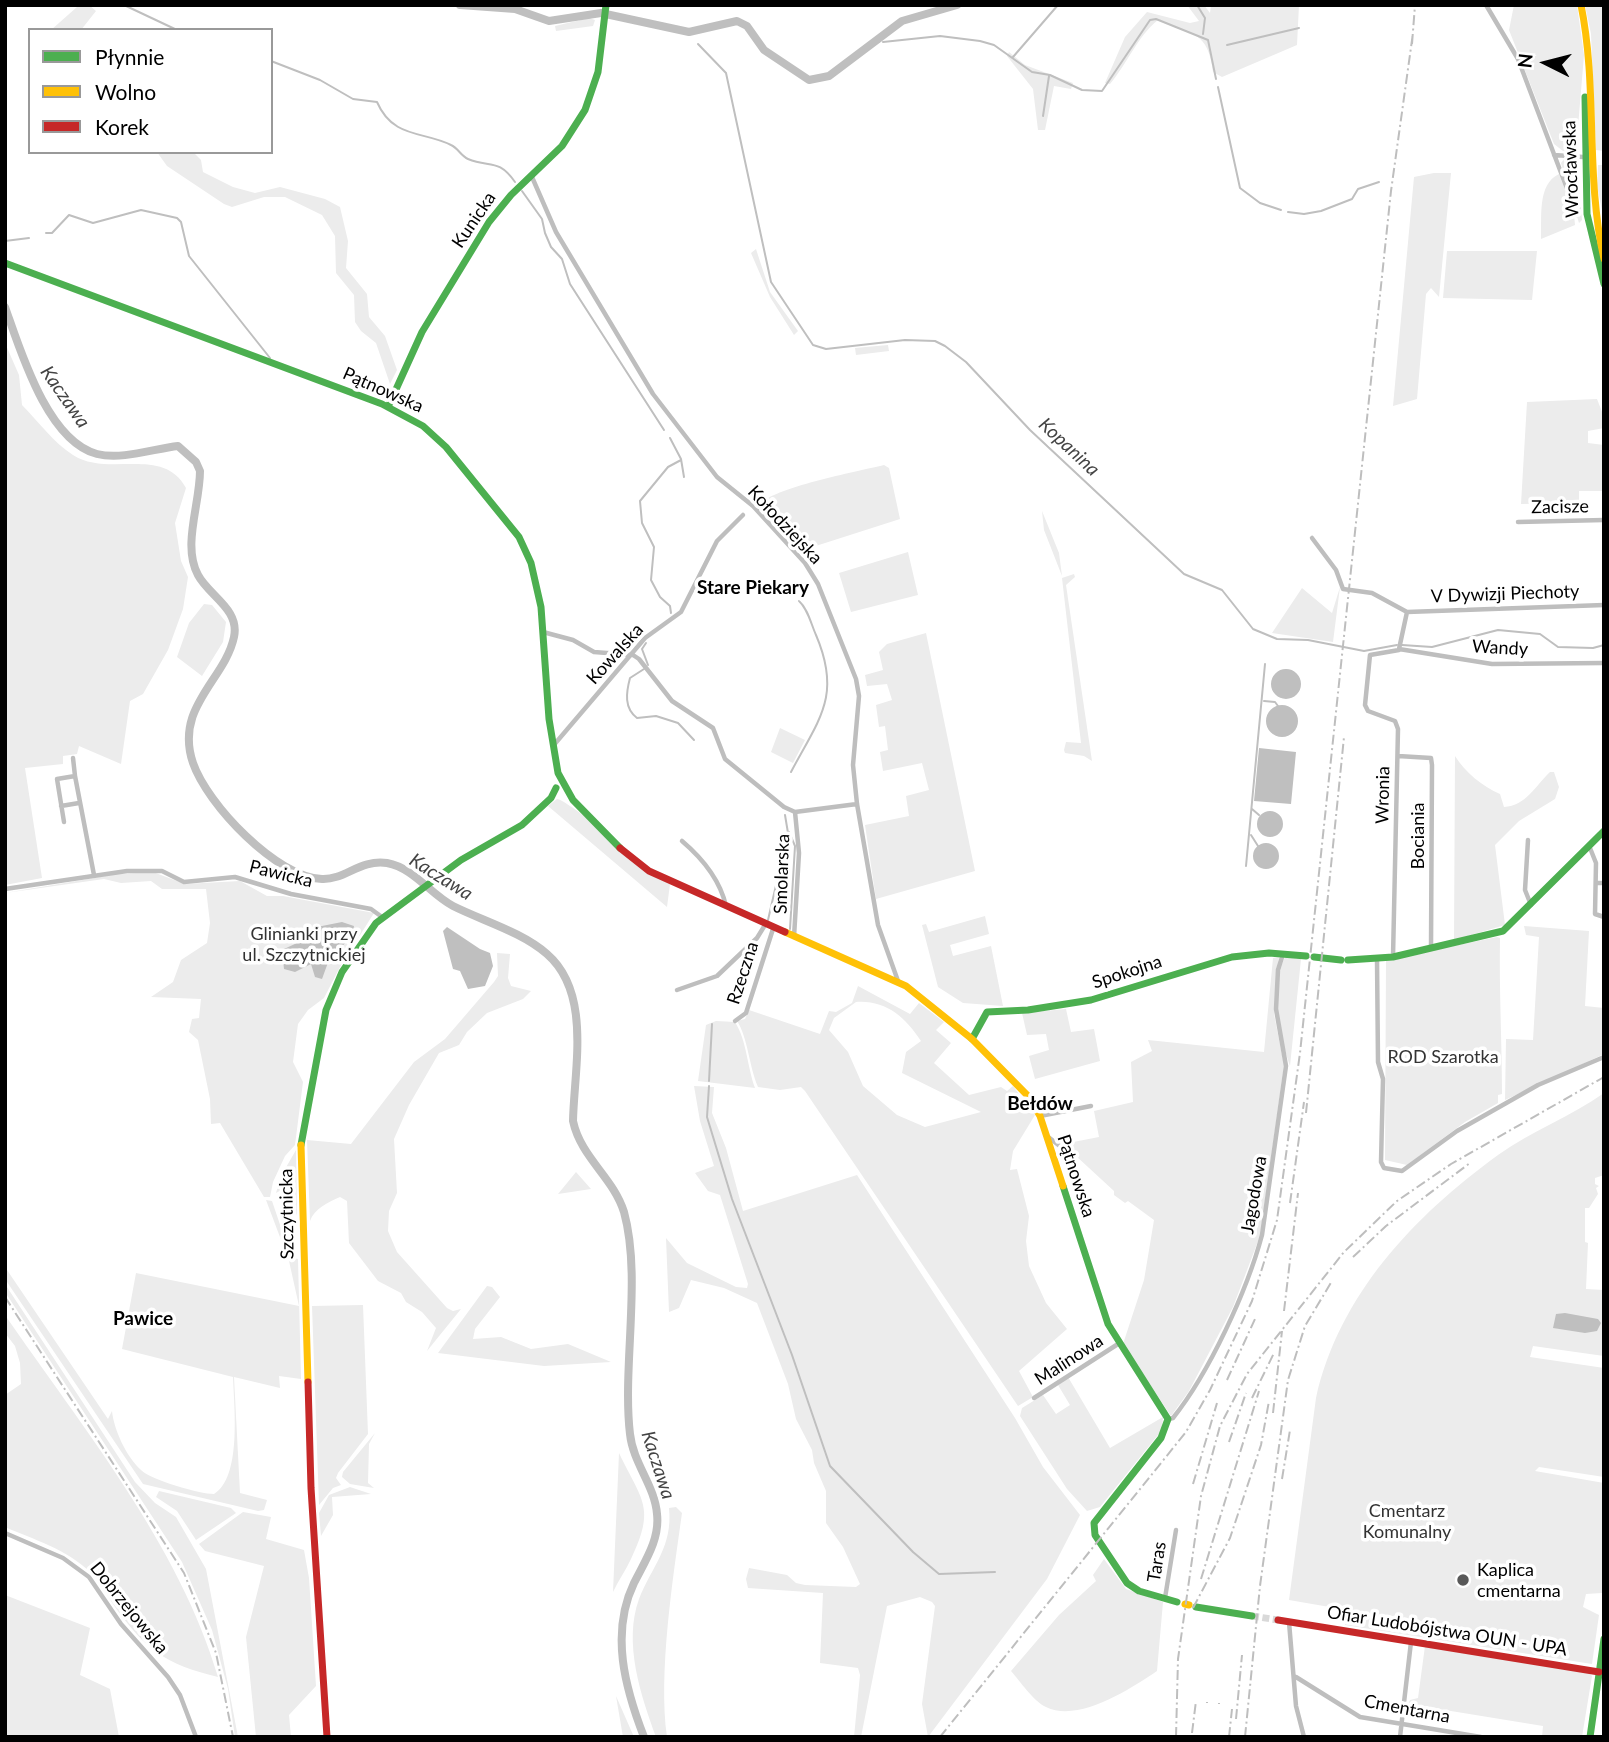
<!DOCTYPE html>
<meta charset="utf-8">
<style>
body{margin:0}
#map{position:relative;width:1609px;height:1742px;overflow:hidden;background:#fff;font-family:Lato,sans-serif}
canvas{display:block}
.frame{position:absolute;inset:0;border:7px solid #000;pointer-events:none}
.legend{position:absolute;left:28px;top:28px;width:245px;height:126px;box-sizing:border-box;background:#fff;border:2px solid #999;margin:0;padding:9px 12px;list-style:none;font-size:21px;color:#000}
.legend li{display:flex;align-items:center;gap:14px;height:35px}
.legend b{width:35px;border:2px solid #999}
.north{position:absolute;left:1511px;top:28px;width:70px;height:70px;-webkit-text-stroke:5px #fff;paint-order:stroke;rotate:276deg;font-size:19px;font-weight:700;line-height:28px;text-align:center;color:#000}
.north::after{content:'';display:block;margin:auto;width:24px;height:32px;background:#000;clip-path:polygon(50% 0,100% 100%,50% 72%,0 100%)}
</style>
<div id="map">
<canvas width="1609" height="1742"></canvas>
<div class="frame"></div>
<ul class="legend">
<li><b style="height:9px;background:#4caf50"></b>Płynnie</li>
<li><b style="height:9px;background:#ffc107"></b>Wolno</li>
<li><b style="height:9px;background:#c62828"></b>Korek</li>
</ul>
<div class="north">N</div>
</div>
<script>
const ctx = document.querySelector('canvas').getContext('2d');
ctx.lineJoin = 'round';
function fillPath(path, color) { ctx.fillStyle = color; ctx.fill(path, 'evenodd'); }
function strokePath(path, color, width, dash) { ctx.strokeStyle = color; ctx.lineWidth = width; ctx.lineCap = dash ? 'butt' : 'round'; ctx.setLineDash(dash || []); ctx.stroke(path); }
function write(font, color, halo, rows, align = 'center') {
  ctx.font = font + ' Lato,sans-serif'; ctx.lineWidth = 7; ctx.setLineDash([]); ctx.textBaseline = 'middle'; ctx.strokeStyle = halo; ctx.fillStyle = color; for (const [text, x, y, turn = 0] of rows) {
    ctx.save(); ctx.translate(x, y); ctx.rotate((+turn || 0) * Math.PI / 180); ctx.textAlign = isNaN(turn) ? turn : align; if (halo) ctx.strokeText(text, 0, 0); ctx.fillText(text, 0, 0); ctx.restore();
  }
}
fillPath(new Path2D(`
 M89,5L96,11L81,30H51L77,7Z
 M1187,5H1204L1210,13L1211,5H1299L1297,45L1222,77L1213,72C1208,31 1193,35 1158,20C1137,37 1127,64 1110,84L1105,83L1125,37L1147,12L1190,23L1199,21Z
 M1514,5H1577L1584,55L1576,151H1563L1554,144L1509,30Z
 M1585,5H1604V151L1596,150L1591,34Z
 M589,18L595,20L593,26L556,31L555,26Z
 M1009,52L1025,65L1073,83L1071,89L1054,86L1045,130H1038L1033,89L1007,56Z
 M157,152H193L201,160L203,172L233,187L255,193L280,187L325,199L340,207L348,241L346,268L367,294L369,317L385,336L397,370L390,384L376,343L361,331L355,322L354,295L336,273L335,236L322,215L285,197H264L232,207L224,204L167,166Z
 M1565,158L1577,163L1582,220L1579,223L1561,163Z
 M1598,165H1604V220L1597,186Z
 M1434,173H1451L1439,297L1431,288L1426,294L1417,399L1393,406L1414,177Z
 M1559,174L1574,214L1575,225L1541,239C1542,218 1537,184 1559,174Z
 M756,249L770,292L798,331L794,335L770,297L751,253Z
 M1447,251H1537L1532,300L1443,298Z
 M5,343L19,375L22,405C38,421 54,443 73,455C108,478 163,445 186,488L175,523L181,561L188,577L183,609L168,650L143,694L130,701L121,764L79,746L77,754L63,756V764L25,768L42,878L5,885Z
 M888,345L889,351L856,355L855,348Z
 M1597,399L1604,417V428L1588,431V443L1604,445V491H1579V503L1521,504L1527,402Z
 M884,465L889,468L900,519L797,552L756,506C775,487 855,472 884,465Z
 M1042,511L1059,553L1062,576L1044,530Z
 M908,552L918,595L851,612L839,573Z
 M1074,574L1075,577L1066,585L1092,761L1084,756L1065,753L1064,750L1066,742L1081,743L1062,578Z
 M1340,587L1333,642L1272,633L1302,588L1332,613Z
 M204,604L212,605L226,622L223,642L202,676L177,657L189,623Z
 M926,633L975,871L876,899L865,825L909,816L906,796L929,790L922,763L883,771L880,752L888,750L885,726L879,727L876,705L892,700L887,684L867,686L865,675L883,670L879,652L887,644Z
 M780,728L805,740L793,763L771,752Z
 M1455,756C1465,772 1483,787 1500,794L1504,807C1526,806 1536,785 1550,772H1554L1559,787L1555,799L1519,821L1495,845L1505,925L1454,940Z
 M557,799C567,799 652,870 670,884L667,907L548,806Z
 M153,872L185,884L240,881L267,896H283L374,913L340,967L324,998L308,1010L298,1024L293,1062L303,1082L295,1145L285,1156L273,1182L270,1197H264L220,1123L211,1124L210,1099L198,1040L189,1032L192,1019L199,1018L201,999L151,997L173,982L181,960L207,943L210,923L206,889H162L151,881L121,883L104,879L5,893L118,874Z
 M985,916L989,934L950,945L953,956L991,946L1003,1006L963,1003L938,987L922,925L926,924L929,932Z
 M1524,926L1589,931L1585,1006L1604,1008V1054L1505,1100L1506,1039L1533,1040L1539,937L1526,935Z
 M1497,937L1500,938C1499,990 1502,1042 1502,1094L1498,1095V1103L1465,1122L1407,1165L1385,1160L1386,960Z
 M497,953L510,954L508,978L511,986L531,991L523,999L487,1013L467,1032L459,1045L439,1053L409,1105L394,1139L397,1193L389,1211L388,1231L397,1252L447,1308L453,1311L461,1309L427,1351L436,1328L422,1312L406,1302L401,1293L378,1281L349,1243L347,1201L340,1197C328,1202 314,1209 310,1221L307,1140L351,1144L414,1062L445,1039L494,982L498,976Z
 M1279,957L1274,1014L1284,1065L1260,1236L1233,1307L1189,1391L1171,1416L1123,1344L1144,1280L1154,1220L1128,1201L1125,1203L1114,1195V1191L1063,1144L1099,1137L1094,1111L1133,1102L1131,1062L1152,1051L1148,1040L1264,1052L1273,958Z
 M1285,957L1301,959L1290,1066C1279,1033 1270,990 1285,957Z
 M858,986L910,1014L919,1003L944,1022L936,1030L951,1043L934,1063L969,1095L1001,1087L1007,1091L1013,1086L1035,1115L1013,1151L1010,1170L1017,1169L1029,1216L1026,1241L1029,1266L1046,1303L1067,1329L1019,1371L1033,1397L1018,1406L805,1091L801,1087L780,1090L758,1087C749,1066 748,1038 737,1021L745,1019L749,1010L820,1034L829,1011L836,1012L852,1003ZM856,1002C886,1000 905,1017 921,1041L906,1052L902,1073L981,1112L925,1127L897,1115L863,1086L848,1052L829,1030L834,1018Z
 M1066,1009L1071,1032L1094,1029L1100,1061L1035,1079L1029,1056L1049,1050L1046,1034L1027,1035L1022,1013Z
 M716,1021L735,1022C747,1041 747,1066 755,1088L698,1081L706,1025Z
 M694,1086L714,1087L712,1113L726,1148L743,1211L857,1175L1015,1418L1043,1467L1080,1515L1047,1579L928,1737L922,1704L935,1606L932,1602L920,1597L887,1606L861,1737H854L860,1675L858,1668L820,1663L823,1593L748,1588L746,1579L749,1568L787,1575L796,1583L805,1585L856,1587L860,1584L843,1547L826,1523V1491L814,1463L812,1450L796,1419L788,1384L757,1303L724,1288L691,1280L679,1308L669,1312L666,1238L687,1263L736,1287L747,1288L748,1284L720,1195L708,1191L695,1173L714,1166L700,1121Z
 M1604,1093V1175L1595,1178V1184L1599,1186L1596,1188L1598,1194L1589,1208H1585V1242L1588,1243L1586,1289L1604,1290V1356L1533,1346L1530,1357L1604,1368V1477L1539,1467L1535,1471L1604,1483L1602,1593L1586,1594L1583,1607L1599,1615L1592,1664L1345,1625L1347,1610L1289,1600L1316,1398C1339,1295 1414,1216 1498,1155C1531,1131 1572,1116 1604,1093Z
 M296,1150L297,1216L291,1191L283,1189L276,1193L281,1176Z
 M576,1172L591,1189L558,1194Z
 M266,1200L272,1201L291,1257L298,1259L301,1379L279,1376L280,1388L234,1377L240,1493L267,1500L264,1510L258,1511L143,1484L5,1279V1267L108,1419L112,1411C114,1430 126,1456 141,1470C151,1480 200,1494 214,1494C242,1477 234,1407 233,1377L122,1349L136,1273L299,1306L289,1261Z
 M5,1284L135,1482L155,1503L176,1517L206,1569L238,1737H235L228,1689L212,1630L182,1562L5,1292Z
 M487,1286L492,1287L500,1297L475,1329L473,1339L501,1337L531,1349L568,1344L611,1362L544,1366L438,1353Z
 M363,1305L368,1434L338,1473L336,1478L341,1485L333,1488L319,1505L312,1306Z
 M5,1315C82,1427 180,1546 218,1677C165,1664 146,1650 115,1607C107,1595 100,1581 90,1572C66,1549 35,1540 5,1527V1395L21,1384L20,1363L15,1346L5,1333Z
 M1068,1377L1110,1448L1163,1417L1162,1430L1100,1507L1087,1511L1067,1489L1020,1416L1022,1408L1043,1395L1056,1414L1070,1405L1058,1385Z
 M375,1433L369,1444L368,1483L374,1488L350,1484L342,1477L343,1472Z
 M619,1453C642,1501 656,1507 631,1559C626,1570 618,1581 613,1592Z
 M350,1487L371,1494L332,1497L333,1515L321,1536L319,1513L329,1495Z
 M159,1491L231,1508L236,1513L196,1540L177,1511L156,1497Z
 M676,1507L682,1513C673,1578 658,1673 667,1737H656C641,1696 623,1643 639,1599C652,1566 673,1547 669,1508Z
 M243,1512L271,1517L266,1539L304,1550L309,1578L316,1686L289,1715L291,1737H256L246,1637L264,1566L205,1551L199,1544Z
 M1104,1559L1126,1589L1163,1602L1157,1671C1130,1689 1079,1723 1046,1707C1033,1701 1020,1681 1011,1671L1059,1615L1096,1581L1093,1575Z
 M5,1595L90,1628L80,1675L110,1689L119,1737H5Z
 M1425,1646L1588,1672L1592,1676L1582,1737H1542L1543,1726L1408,1704L1410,1700L1418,1698Z
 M616,1696L634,1737H623Z`), '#ececec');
fillPath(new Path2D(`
 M1271 684a15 15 0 1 1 30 0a15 15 0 1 1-30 0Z
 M1266 721a16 16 0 1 1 32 0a16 16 0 1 1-32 0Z
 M1259,748L1296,752L1291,804L1254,801Z
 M1257 824a13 13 0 1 1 26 0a13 13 0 1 1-26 0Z
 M1253 856a13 13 0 1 1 26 0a13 13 0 1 1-26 0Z
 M342,922L354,926L352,937L330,957L322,979L315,977L311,964L295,972L284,969L282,950L299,942L290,937L292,932Z
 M447,927L480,949L490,953L493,966L485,986L468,989L460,971L453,969L443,931Z
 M284,1191L290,1192L295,1242L280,1198Z
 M1565,1313L1598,1319L1601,1323L1597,1331L1585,1333L1553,1328L1556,1314Z`), '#bfbfbf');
strokePath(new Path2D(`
 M124,5L177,30
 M1197,5L1205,18L1203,34
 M874,41L879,42
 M883,42L940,36L980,41L994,45L1032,72L1050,75L1082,90L1102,91L1150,20L1156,19L1208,40L1216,79
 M698,44L726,73L771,282L813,345L826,349L905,340L935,341L945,346L966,362L1030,430L1184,574L1222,590L1253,629L1277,639L1308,640L1364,651L1397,645
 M1227,45L1299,28
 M1013,57L1058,5
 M271,61L320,80L353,99L377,102C393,139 424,131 451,145C458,148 461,156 468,159C490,168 498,158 515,182
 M1218,87L1240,188L1260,203L1281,210
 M1043,116L1049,76
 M522,191L542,219L545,233L551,247L562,259L570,284L664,430
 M1288,212L1304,214L1321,211L1352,199L1358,189L1379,182
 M46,233H52L69,215L93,223L141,210L177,218L181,222L189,256L270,358
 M5,241L29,238
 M670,438L681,459L684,477
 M671,613L670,606L660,597L651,580L654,547L642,523L640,501L668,467L681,460
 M646,643L642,649L648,665
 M1402,645L1432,647L1498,630L1540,634L1558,647L1593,648L1604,645
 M644,669L630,678C626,693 624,708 637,718L656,716L678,723L694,740
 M1264,701L1275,702L1278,706
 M791,772C819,719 842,696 816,635C811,624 808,609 799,601
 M1252,809L1259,815
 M789,832L795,846L790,929
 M1251,835L1258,846
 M1246,866L1265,664
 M768,920L788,833L785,815
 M709,1081L712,1024
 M709,1086L707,1117L732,1199L792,1355L830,1466L913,1552L939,1574L995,1572`), '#bfbfbf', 2);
strokePath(new Path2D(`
 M460,5L515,9L549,21L601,13L689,32L737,21L747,26L764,50L809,80L829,76L902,21L957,5
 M5,307C20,349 47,441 97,454C122,460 153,449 178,446L196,462L200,471C200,504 182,546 198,575C209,596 240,609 234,637C225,680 174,707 193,763C207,804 277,878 322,879C345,880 360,859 387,863C414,868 430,894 453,906C483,921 522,932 547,954C592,993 574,1069 573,1121C581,1158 613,1177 624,1212C642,1277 622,1367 630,1434C633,1463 655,1486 657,1514C660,1539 645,1561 634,1583C610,1633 625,1688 644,1737`), '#bfbfbf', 8);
strokePath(new Path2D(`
 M1252,1616L1278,1620`), '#d9d9d9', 7, [7, 3.5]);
strokePath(new Path2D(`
 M1486,5L1518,59L1577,215
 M1554,155L1583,157
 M532,177L556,232L653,394L717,477L753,506L805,563L818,584L856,679L859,696L853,765L857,804L878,925L898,981
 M1518,522L1604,520
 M1312,538L1336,570L1343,589L1372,593L1407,612
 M1604,605L1407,612L1399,649L1492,664L1604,663
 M543,632L573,640L594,652L633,655L639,659L672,701L713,728L725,759L784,807L795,812L857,804
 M553,746L645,638L681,612L717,541L743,515
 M1398,756L1431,758L1432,765L1431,948
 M73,758L75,776
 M61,806L79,803
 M64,822L57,779L75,776L94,875
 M1528,840L1525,890L1531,905
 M682,841C702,858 720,880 726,906
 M1590,848L1596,863L1595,914L1604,917
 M1596,883H1604
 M5,889L127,871H162L184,882L235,877L291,894L371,909L382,917
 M794,937L799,853L795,812
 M1393,957L1398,729L1395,721L1368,711L1365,705L1370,655L1399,650
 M1377,959L1378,1062L1383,1079L1381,1162L1384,1168L1402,1171L1457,1131L1538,1085L1604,1057
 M677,990L717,976L757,938L765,925
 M735,1021L746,1013L773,929
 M1040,1116L1091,1106
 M1047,1136L1061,1147
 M1034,1398L1118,1344
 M1169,1419L1173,1418C1209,1373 1247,1291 1262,1235L1286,1066L1276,1009L1278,970L1283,954
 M5,1533L63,1558L89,1577L121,1624L168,1677L180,1695L196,1737
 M1165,1598L1176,1530
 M1289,1622L1296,1706L1304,1737
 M1296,1677L1360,1717L1481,1737
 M1400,1737L1411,1642`), '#bebebe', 4.5);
strokePath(new Path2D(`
 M1585,97L1587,214L1604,284
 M5,263L382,404L423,426L446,447L519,537L531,563L541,607L549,719L558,773L573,800L620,848
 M388,407L422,332L489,222L511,195L562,146L585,110L598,72L606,5
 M1314,957L1341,960
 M1348,960L1393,957L1503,931L1604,831
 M972,1039L987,1012L1028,1010L1091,1000L1232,957L1269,953L1306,956
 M301,1145L326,1010L342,972L376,923L461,860L522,825L551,798L556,788
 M1063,1186L1108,1324L1168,1419L1161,1438L1094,1523L1095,1535L1127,1583L1139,1591L1177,1602
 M1196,1607L1252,1616
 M1590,1737L1604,1639`), '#4caf50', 7);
strokePath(new Path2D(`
 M1581,5C1598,89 1585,175 1604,259
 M785,932L906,986L972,1039L1029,1097L1040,1116L1063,1186
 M301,1145L308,1382
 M1185,1604L1189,1605`), '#ffc107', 7);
strokePath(new Path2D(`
 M620,848L649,871L785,932
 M308,1382L311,1488L327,1737
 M1278,1620L1599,1672`), '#c62828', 7);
strokePath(new Path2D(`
 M1412,44L1415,5
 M1306,1113L1344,737
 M1290,1203L1304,1102
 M1353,1257L1386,1226L1470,1163
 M5,1297L184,1573L216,1653L233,1737
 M1284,1311L1298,1193
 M1227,1380L1255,1319
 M1252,1398L1274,1353
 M1273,1413L1282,1331
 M1229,1442L1246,1393
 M1282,1479L1290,1430
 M1193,1484L1217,1403
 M1201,1579L1259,1391
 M1193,1608L1230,1538L1261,1445L1269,1401
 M1207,1703V1702
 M1219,1704V1703
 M1236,1719L1242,1655
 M1192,1733L1196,1701
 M940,1737L1186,1432L1210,1390L1252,1301L1277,1220L1300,1053L1391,191L1413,33
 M1176,1737L1178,1659L1201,1496L1220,1426L1247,1374L1344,1252L1397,1201L1451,1164L1604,1077
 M1229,1737L1232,1709
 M1245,1737L1260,1586L1288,1380L1305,1326L1332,1281`), '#bebebe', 2, [10, 3.5, 2, 3.5]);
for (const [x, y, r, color] of [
 [1463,1580,7,"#595959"]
]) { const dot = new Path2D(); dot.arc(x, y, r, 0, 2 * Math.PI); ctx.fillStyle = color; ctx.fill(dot); strokePath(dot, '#fff', 2.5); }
write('18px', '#000', '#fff', [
 ["Wrocławska",1571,169,-92],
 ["Kunicka",474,220,-56],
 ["Pątnowska",383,390,24],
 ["Zacisze",1560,507,-1],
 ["Kołodziejska",785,525,47],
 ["V Dywizji Piechoty",1505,594,-2],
 ["Wandy",1500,648,3],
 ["Kowalska",615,654,-48],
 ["Wronia",1383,795,-89],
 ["Bociania",1418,836,-90],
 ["Pawicka",281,874,14],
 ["Smolarska",782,874,-88],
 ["Spokojna",1127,972,-18],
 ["Rzeczna",743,973,-72],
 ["Pątnowska",1076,1176,72],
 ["Jagodowa",1254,1195,-80],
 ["Szczytnicka",287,1214,-91],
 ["Malinowa",1069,1360,-33],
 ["Taras",1157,1562,-81],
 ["Dobrzejowska",129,1608,51],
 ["Ofiar Ludobójstwa OUN - UPA",1447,1631,9],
 ["Cmentarna",1407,1709,11]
]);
write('18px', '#333', '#fff', [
 ["Glinianki przy",304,934],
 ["ul. Szczytnickiej",304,955],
 ["ROD Szarotka",1443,1057],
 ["Cmentarz",1407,1511],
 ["Komunalny",1407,1532]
]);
write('18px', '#000', '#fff', [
 ["Kaplica",1477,1570],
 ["cmentarna",1477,1591]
], 'left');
write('italic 19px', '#444', '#fff', [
 ["Kaczawa",65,397,55],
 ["Kopanina",1069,447,43],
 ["Kaczawa",441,877,32],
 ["Kaczawa",658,1465,72]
]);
write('bold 19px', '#000', '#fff', [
 ["Stare Piekary",753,588],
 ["Bełdów",1040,1104],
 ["Pawice",143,1319]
]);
</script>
